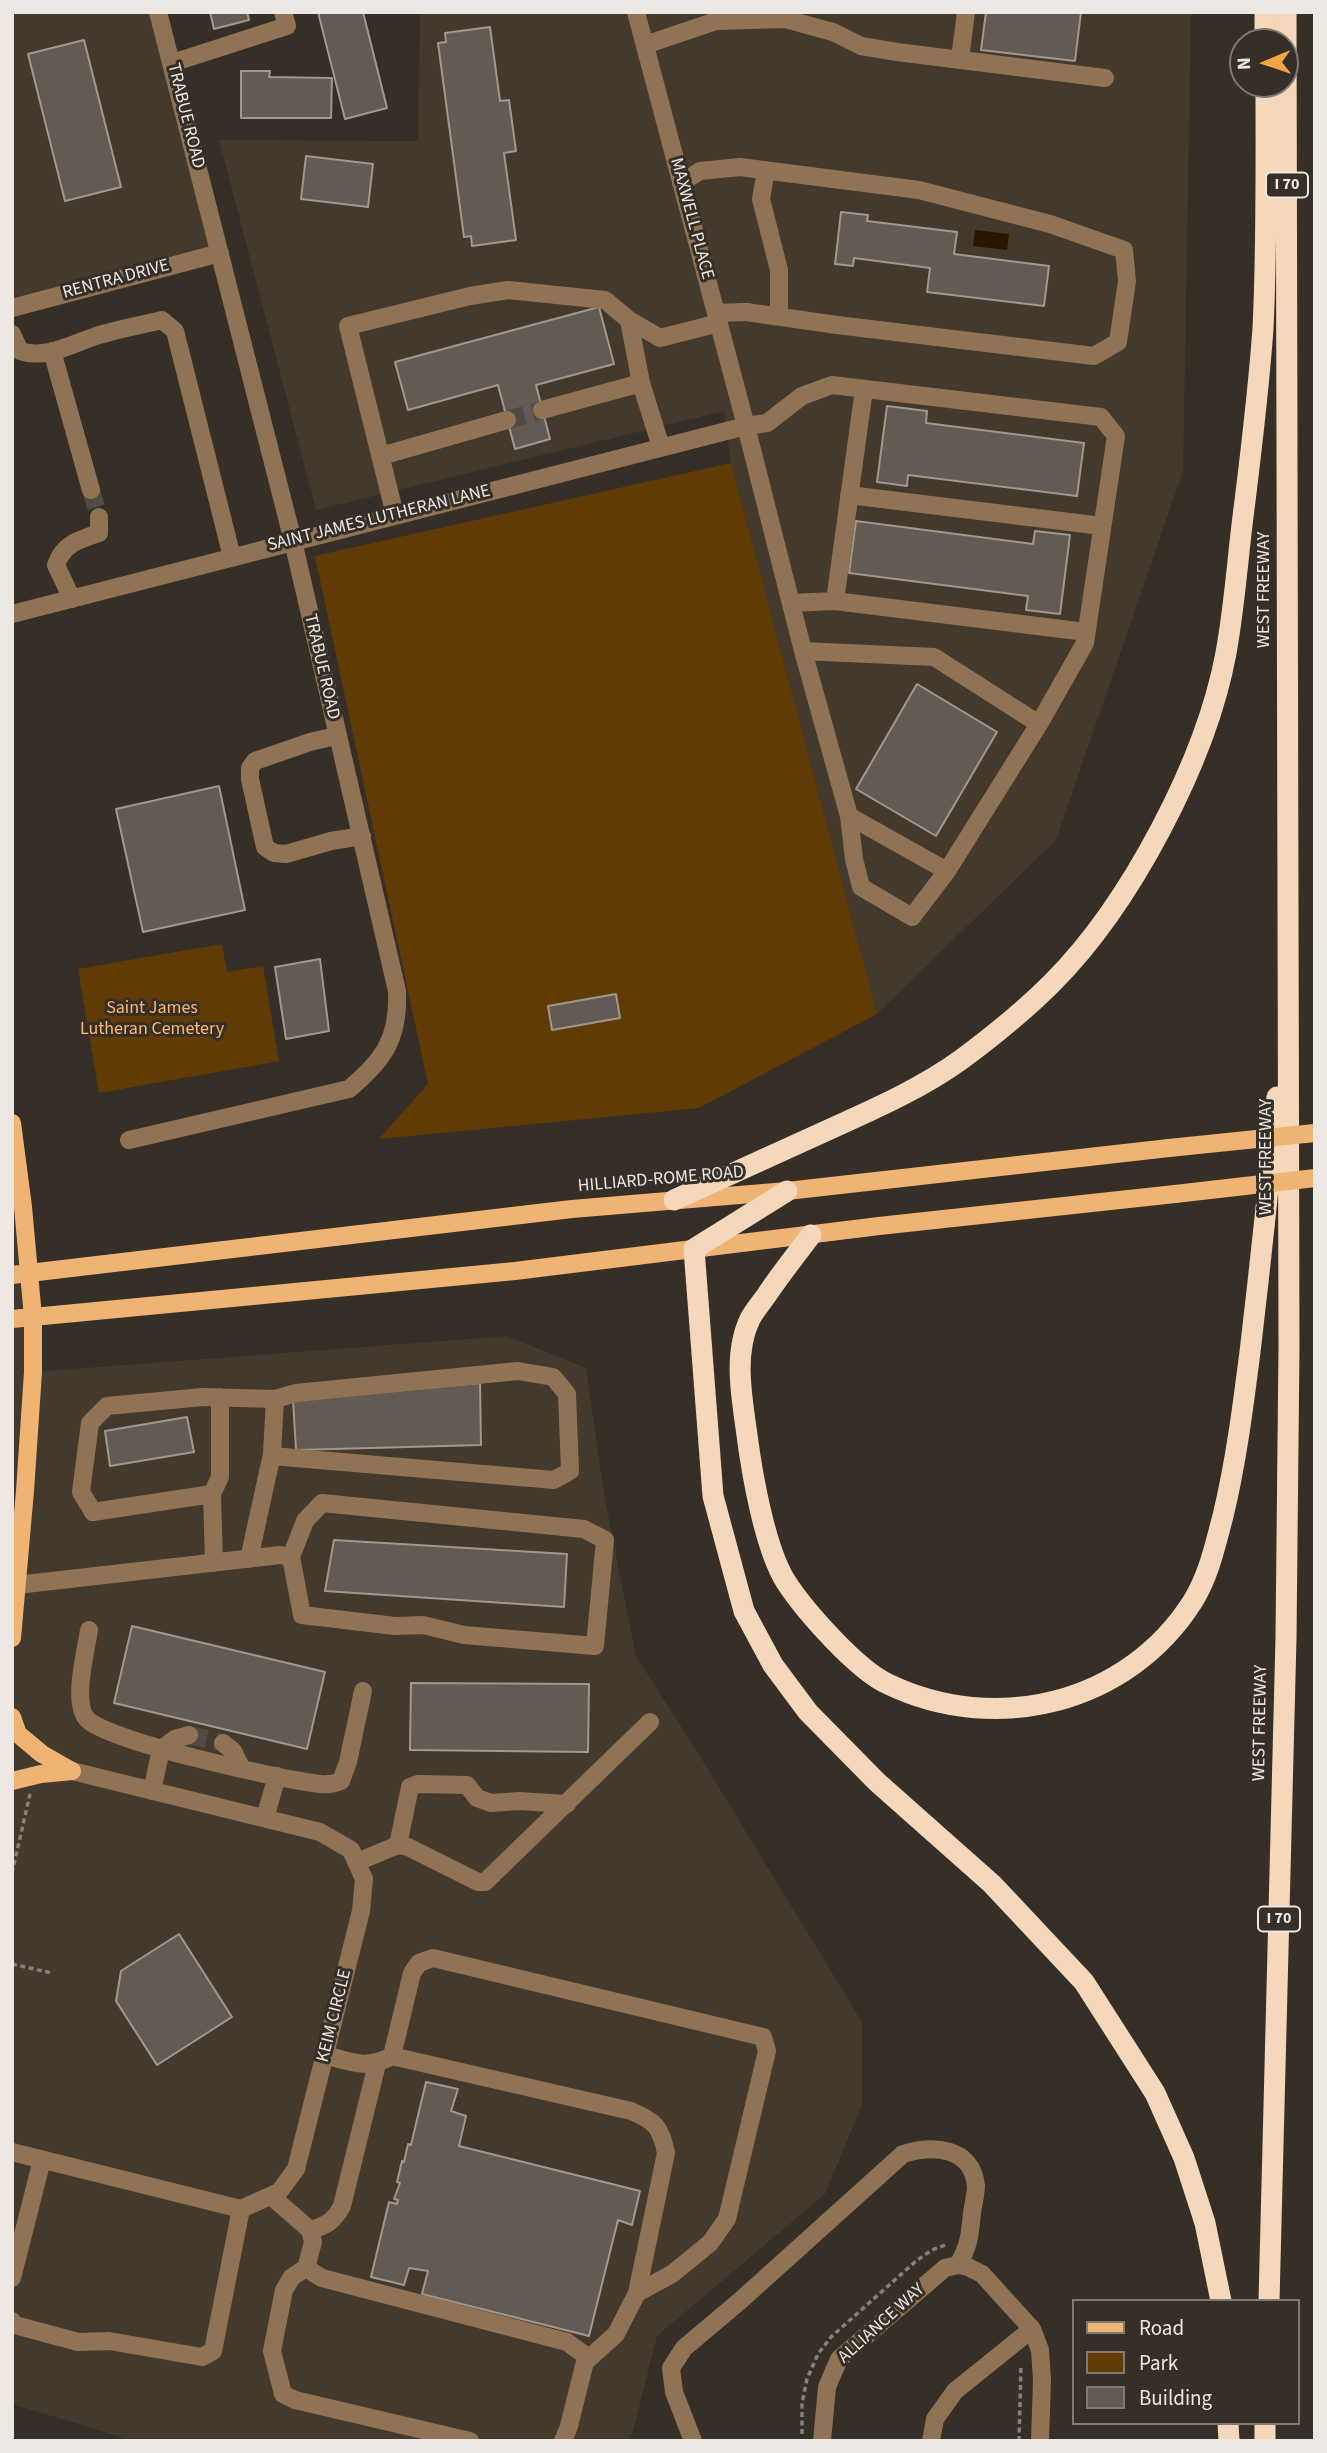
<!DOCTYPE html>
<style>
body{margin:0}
#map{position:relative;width:1327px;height:2453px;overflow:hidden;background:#362f27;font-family:"Source Sans 3",sans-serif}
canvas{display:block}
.frame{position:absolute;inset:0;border:14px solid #ede8e3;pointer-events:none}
.legend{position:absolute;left:1072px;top:2299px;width:228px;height:126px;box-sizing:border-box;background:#362f27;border:2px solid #7f7972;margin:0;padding:9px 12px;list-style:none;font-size:21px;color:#ede8e3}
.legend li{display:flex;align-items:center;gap:14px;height:35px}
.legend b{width:35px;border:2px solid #7f7972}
.north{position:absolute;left:1229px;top:28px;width:70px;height:70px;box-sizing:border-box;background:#362f27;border:2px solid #7f7972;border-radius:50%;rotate:268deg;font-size:19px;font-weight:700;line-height:28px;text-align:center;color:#ede8e3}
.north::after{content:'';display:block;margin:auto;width:24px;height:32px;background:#f3a443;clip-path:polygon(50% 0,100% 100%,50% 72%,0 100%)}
</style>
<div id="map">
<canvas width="1327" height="2453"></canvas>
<div class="frame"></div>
<ul class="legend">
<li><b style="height:9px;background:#efb473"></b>Road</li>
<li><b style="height:19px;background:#613b05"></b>Park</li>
<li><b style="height:19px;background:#635b53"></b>Building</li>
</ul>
<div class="north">N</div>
</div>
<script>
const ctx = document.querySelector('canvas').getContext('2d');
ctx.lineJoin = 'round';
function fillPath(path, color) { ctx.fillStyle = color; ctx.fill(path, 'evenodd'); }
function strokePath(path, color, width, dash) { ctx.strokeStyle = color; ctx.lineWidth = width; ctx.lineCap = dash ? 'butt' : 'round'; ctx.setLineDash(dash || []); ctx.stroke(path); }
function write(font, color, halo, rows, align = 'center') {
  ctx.font = font + ' "Source Sans 3",sans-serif'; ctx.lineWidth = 6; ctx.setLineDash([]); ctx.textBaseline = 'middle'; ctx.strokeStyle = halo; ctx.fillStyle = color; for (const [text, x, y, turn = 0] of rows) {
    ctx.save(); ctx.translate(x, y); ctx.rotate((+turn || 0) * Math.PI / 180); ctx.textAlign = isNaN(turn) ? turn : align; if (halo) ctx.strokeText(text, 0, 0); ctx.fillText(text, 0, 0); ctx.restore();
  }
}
fillPath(new Path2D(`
 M12,12H158L220,253L12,308Z
 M420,12H1191L1183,471L1056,840L877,1014L731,463L724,411L316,510L219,140L418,141Z
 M12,1123L33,1372L507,1336L586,1368L604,1494L636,1656L695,1748L862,2022V2105L825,2194L657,2336L633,2431L628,2441H135L12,2404Z`), '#44392d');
fillPath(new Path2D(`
 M731,463L877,1014L699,1108L379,1139L428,1084L315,556Z
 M222,944L227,972L263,966L279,1061L99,1093L78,969Z`), '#613b05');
fillPath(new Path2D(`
 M975,230L1009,234L1007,250L973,246Z`), '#2a1600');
const building = new Path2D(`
 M210,12H247L249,20L214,29Z
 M318,12H363L387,108L345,119Z
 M986,12H1081L1075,61L981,50Z
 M490,27L500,101L509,100L516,151L504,153L516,240L472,246L471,236L464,237L438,43L446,42L445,33Z
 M84,40L121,187L65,201L28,54Z
 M241,71H270L269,77L332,78L331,118H241Z
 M306,156L373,164L368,207L301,199Z
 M841,212L868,215L867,221L957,232L954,254L1049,266L1044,306L927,292L930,268L854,258L853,266L835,264Z
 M599,307L614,364L536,385L550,439L515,449L498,385L408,410L395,362Z
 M887,406L927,411L926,423L1084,443L1077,496L908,475L907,486L877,482Z
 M856,521L1033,544L1035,531L1070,535L1060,614L1026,610L1028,596L849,573Z
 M917,684L997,732L936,836L856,789Z
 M219,786L245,910L143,932L116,809Z
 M320,959L329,1031L286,1039L275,967Z
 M616,994L620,1018L552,1030L548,1006Z
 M480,1383L481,1445L296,1450L293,1400Z
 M187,1417L194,1452L110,1466L105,1431Z
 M334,1540L567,1554L564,1607L325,1591Z
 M132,1626L325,1672L307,1749L114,1703Z
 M411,1683L589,1684L588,1752L410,1750Z
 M179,1934L232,2017L157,2065L116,2001L121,1971Z
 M426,2082L458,2089L451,2111L466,2116L459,2146L640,2191L632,2225L618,2220L589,2336L422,2294L428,2271L409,2268L404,2285L371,2277L389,2202L397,2204L398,2200L394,2199L400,2183L397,2182L402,2161L404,2162L408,2144L411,2145Z`);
fillPath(building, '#635b53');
strokePath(building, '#a0978d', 2);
strokePath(new Path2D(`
 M507,420L542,410
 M91,490L99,517
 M189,1735L223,1743`), '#514b43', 18, [18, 9]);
strokePath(new Path2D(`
 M12,1873L30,1794
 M12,1964L52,1973
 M802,2434V2403L807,2379L818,2354L831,2337L916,2261L932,2250L948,2244
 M1019,2441L1021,2365`), '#857f78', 3.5, [5, 3.5]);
strokePath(new Path2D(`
 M645,45L716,21L785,19L833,32L861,46L897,52L1105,78
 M960,59L966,12
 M172,63L287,26L283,12
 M766,170L761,199L779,270V307L775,316
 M681,183L700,171L740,167L919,190L1050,224L1124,250L1127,281L1118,342L1094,356L837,325L746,312L716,313
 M12,308L220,253
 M12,334L20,351C46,360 74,343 99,335C120,329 141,325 162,320L175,331L232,557
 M52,351L91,490
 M641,383L661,447
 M542,410L641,383L629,320
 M381,456L507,420
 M849,495L1102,526
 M395,515L348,326L470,296L508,290L605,300L629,320L660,338L719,323
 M72,599L56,565C63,544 78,540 99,533V517
 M835,601L864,389
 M791,603L835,601L1086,632
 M12,614L746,426L767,423L802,396L832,385L1101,417L1116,436L1085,643L1039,724L934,657L803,651L746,426L636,12
 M803,651L849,816L947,871L1039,724
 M336,736L310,742L255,761L250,768V779L265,847L274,853L286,854L331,841L362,836
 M849,816L854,859L861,887L912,917L947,871
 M129,1140L349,1089C384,1060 399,1038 397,991L293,541L158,12
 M272,1456L554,1480L570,1471L567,1394L553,1377L518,1371L296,1393L275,1399
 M212,1494L93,1512L81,1492L90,1423L107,1406L203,1397L275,1399L272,1454L249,1559
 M214,1563L212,1494L220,1477V1397
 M17,1585L280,1555L291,1557L302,1615L395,1626L423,1625L464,1635L595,1646L605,1540L584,1529L322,1503L305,1521L291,1557
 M89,1630C86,1651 72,1703 87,1719C109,1742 283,1780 320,1784C328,1785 334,1784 341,1781L348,1762L363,1691
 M223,1743L233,1751L241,1767
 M152,1791L161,1749L175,1739L189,1735
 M265,1818L277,1776
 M398,1845L410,1787L418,1784L467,1785L477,1798L491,1803L519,1801L567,1804
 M357,1862L398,1845L408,1847L478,1882H485L650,1722
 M325,2055C352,2062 366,2070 392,2056L412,1973L419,1963L433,1958L763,2037L767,2051L727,2219L710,2243L672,2274L637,2293L616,2334L585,2362L569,2426L563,2441
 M392,2056L631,2111C655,2121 661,2127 666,2153L637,2293
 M12,2152L241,2209L279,2192L296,2169L361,1911L364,1879L351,1850L320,1832L72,1771
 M271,2196L310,2230L313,2242L306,2268L292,2277L284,2290L272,2351L283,2394L295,2400L470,2441
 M310,2230C326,2226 334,2221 342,2206L377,2064
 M306,2268L322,2278L567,2342L589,2358
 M12,2278L42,2160
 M12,2321L15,2325L78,2342L109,2341L202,2357L213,2351L241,2209
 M693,2441L674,2392L671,2368L684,2348L741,2300L903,2154C932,2145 972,2146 976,2186C976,2194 973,2205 972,2213C970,2235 969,2246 958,2265
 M822,2441L827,2387L839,2359L945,2268L958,2265L968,2267L982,2274L1032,2329L1040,2350L1042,2380L1040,2441
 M931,2441L935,2419L955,2391L1032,2329`), '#907355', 18);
strokePath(new Path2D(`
 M12,1123L23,1207L33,1317V1372L25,1491L12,1638
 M12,1275L572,1209L787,1191L1169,1148
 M12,1319L515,1271L879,1226L1175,1194
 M12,1717L18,1734L42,1754L72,1771
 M12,1781L41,1774L72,1771`), '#efb473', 18);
strokePath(new Path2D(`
 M1265,12V42
 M787,1191L694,1249L713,1496L744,1611L773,1665L808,1712L877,1782L992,1884L1084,1982L1155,2093L1184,2158L1205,2223L1221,2301
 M674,1200C729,1175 784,1150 839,1125C881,1106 925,1086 962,1059C993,1036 1025,1010 1052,983C1130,905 1206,761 1226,653C1235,604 1238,552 1245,501C1252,444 1259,386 1263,328C1267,247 1266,165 1266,84
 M811,1235C796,1255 780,1275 766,1296C761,1303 754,1311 750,1319C733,1354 742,1398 747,1435C752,1474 765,1549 786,1582C805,1611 857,1670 888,1684C996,1736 1128,1704 1193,1601C1209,1575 1215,1546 1223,1516C1236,1462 1243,1407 1250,1352C1260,1267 1269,1183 1277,1097
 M1269,2301L1286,1638L1289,1346L1286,12
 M1228,2423L1229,2441
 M1265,2441V2423`), '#f5d8bb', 21);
strokePath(new Path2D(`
 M1169,1148L1315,1133
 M1175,1194L1315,1178`), '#efb473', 18);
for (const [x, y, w] of [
 [1287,185,42],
 [1279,1919,42]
]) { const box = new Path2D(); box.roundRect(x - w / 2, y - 12.5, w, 25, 5); ctx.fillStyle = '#362f27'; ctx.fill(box); strokePath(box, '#ede8e3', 2); }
write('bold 16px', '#ede8e3', null, [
 ["I 70",1287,185],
 ["I 70",1279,1919]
]);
write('18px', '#ede8e3', '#362f27', [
 ["TRABUE ROAD",185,116,76],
 ["MAXWELL PLACE",691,219,75],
 ["RENTRA DRIVE",116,280,-15],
 ["SAINT JAMES LUTHERAN LANE",379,519,-14],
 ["WEST FREEWAY",1265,590,-90],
 ["TRABUE ROAD",321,667,77],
 ["WEST FREEWAY",1267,1157,-90],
 ["HILLIARD-ROME ROAD",661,1180,-5],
 ["WEST FREEWAY",1261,1723,-89],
 ["KEIM CIRCLE",335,2016,-76],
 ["ALLIANCE WAY",882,2324,-42]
]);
write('18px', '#feb86a', '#362f27', [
 ["Saint James",152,1009],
 ["Lutheran Cemetery",152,1030]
]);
</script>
